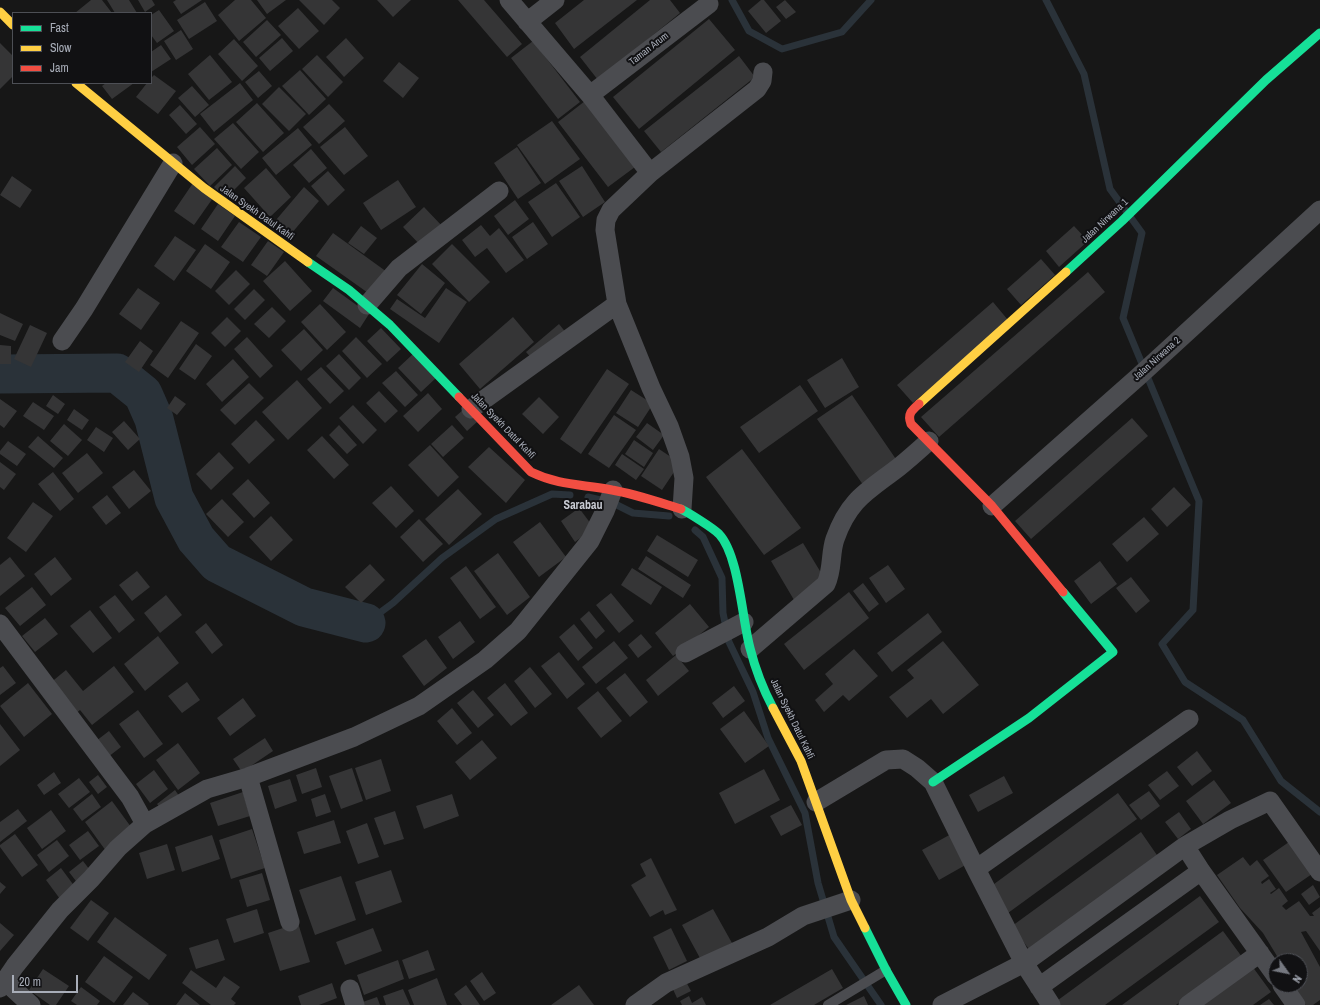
<!DOCTYPE html>
<style>
body{margin:0}
#map{position:relative;width:1320px;height:1005px;overflow:hidden;background:#171717;font-family:"Archivo Narrow",sans-serif}
canvas{display:block}
.legend{position:absolute;left:12px;top:12px;width:140px;height:72px;box-sizing:border-box;background:#111113;border:1px solid #4d4f55;margin:0;padding:5px 7px;list-style:none;font-size:12px;color:#a8adb8}
.legend li{display:flex;align-items:center;gap:8px;height:20px}
.legend b{width:20px;border:1px solid #4d4f55}
.north{position:absolute;left:1268px;top:953px;width:40px;height:40px;box-sizing:border-box;background:#111113;border:1px solid #4d4f55;border-radius:50%;rotate:123deg;font-size:11px;font-weight:700;line-height:16px;text-align:center;color:#a8adb8}
.north::after{content:'';display:block;margin:auto;width:14px;height:18px;background:#757880;clip-path:polygon(50% 0,100% 100%,50% 72%,0 100%)}
.scale{position:absolute;left:12px;top:975px;width:66px;height:18px;box-sizing:border-box;border:2px solid #a8adb8;border-top:0;padding-left:5px;font-size:12px;line-height:14px;white-space:nowrap;color:#a8adb8;-webkit-text-stroke:3px #111113;paint-order:stroke}
</style>
<div id="map">
<canvas width="1320" height="1005"></canvas>
<ul class="legend">
<li><b style="height:5px;background:#16e098"></b>Fast</li>
<li><b style="height:5px;background:#ffcf43"></b>Slow</li>
<li><b style="height:5px;background:#f24e42"></b>Jam</li>
</ul>
<div class="north">N</div>
<div class="scale">20 m</div>
</div>
<script>
const ctx = document.querySelector('canvas').getContext('2d');
ctx.lineJoin = 'round';
function strokePath(path, color, width, dash) { ctx.strokeStyle = color; ctx.lineWidth = width; ctx.lineCap = dash ? 'butt' : 'round'; ctx.setLineDash(dash || []); ctx.stroke(path); }
function fillPath(path, color) { ctx.fillStyle = color; ctx.fill(path, 'evenodd'); }
function write(font, color, halo, rows, align = 'center') {
  ctx.font = font + ' "Archivo Narrow",sans-serif'; ctx.lineWidth = 4; ctx.setLineDash([]); ctx.textBaseline = 'middle'; ctx.strokeStyle = halo; ctx.fillStyle = color; for (const [text, x, y, turn = 0] of rows) {
    ctx.save(); ctx.translate(x, y); ctx.rotate((+turn || 0) * Math.PI / 180); ctx.textAlign = isNaN(turn) ? turn : align; if (halo) ctx.strokeText(text, 0, 0); ctx.fillText(text, 0, 0); ctx.restore();
  }
}
strokePath(new Path2D(`
 M732,0L749,31L782,49L842,32L871,0
 M1046,0L1084,74L1110,189L1142,233L1123,318L1199,501L1193,610L1162,644L1185,682L1243,720L1281,781L1320,812
 M588,497L613,503L633,513L669,516
 M695,530L703,537L722,578L723,613L729,642L753,692L768,738L805,813L818,883L834,937L881,1005
 M366,623L393,603L442,558L496,519L552,494L570,495`), '#2a3239', 7);
strokePath(new Path2D(`
 M0,374L117,373L143,394L154,419L174,498L196,539L217,563L304,607L366,623`), '#2a3239', 39);
fillPath(new Path2D(`
 M91,0H102L112,13H75Z
 M107,0H129L137,13H115Z
 M138,0H152L155,5L145,12Z
 M176,0H202L181,14L173,2Z
 M235,0H251L266,18L239,41L218,15Z
 M257,0H286L267,14Z
 M299,0H332L340,8L324,25Z
 M377,0H411L393,17Z
 M458,0H484L522,44L507,57Z
 M584,0H637L574,49L555,23Z
 M650,0H670L680,13L598,80L580,57Z
 M761,0H764L781,21L766,33L748,11Z
 M785,0L796,12L786,19L776,7Z
 M205,2L217,21L189,39L177,20Z
 M298,8L319,31L299,49L278,26Z
 M159,10L174,31L157,43L151,35V15Z
 M709,19L735,50L639,129L613,97Z
 M267,20L281,35L256,57L243,42Z
 M181,30L193,49L176,60L164,41Z
 M282,38L293,51L270,71L259,58Z
 M346,38L364,58L344,77L326,57Z
 M234,39L258,66L242,81L218,54Z
 M533,41L580,102L558,119L511,58Z
 M0,43L13,56V76L0,89Z
 M161,45L171,59L151,72V52Z
 M210,55L232,82L209,100L188,74Z
 M317,55L343,82L328,97L302,69Z
 M739,56L755,77L661,152L644,131Z
 M399,62L419,78L403,98L383,81Z
 M300,70L326,99L309,115L282,86Z
 M259,71L272,86L258,98L245,82Z
 M154,75L176,91L158,114L136,97L147,83H151V78Z
 M106,83H134L112,99L102,86Z
 M240,83L253,100L214,132L200,114Z
 M192,86L209,105L195,117L178,98Z
 M279,87L306,114L289,131L262,104Z
 M585,101L635,167L608,187L558,122Z
 M257,103L284,133L263,152L236,122Z
 M329,104L345,121L319,144L303,127Z
 M180,105L197,124L186,134L169,115Z
 M552,121L580,159L545,184L517,145Z
 M233,123L259,152L241,169L214,139Z
 M200,127L215,144L192,165L177,147Z
 M345,127L368,156L344,175L320,147Z
 M298,128L312,145L276,175L262,158Z
 M517,147L541,183L518,199L494,163Z
 M217,148L232,165L210,186L194,169Z
 M311,149L327,168L309,183L293,165Z
 M235,166L246,178L226,198L214,187Z
 M582,166L605,202L583,217L559,181Z
 M266,168L291,197L270,217L244,188Z
 M328,171L345,190L328,206L311,186Z
 M12,176L32,190L20,208L0,195Z
 M398,180L416,207L381,230L363,203Z
 M193,183L213,198L194,225L174,211Z
 M556,183L580,217L552,237L528,202Z
 M304,187L319,201L291,234L276,220Z
 M515,200L529,219L508,235L494,216Z
 M218,204L235,216L218,241L201,229Z
 M424,207L443,227L422,247L403,227Z
 M239,222L261,237L243,262L221,247Z
 M533,222L548,244L527,259L512,237Z
 M481,225L490,236L499,228L524,260L506,273L487,248L475,257L462,240Z
 M361,226L377,238L364,254L348,243Z
 M1074,226L1088,241L1059,267L1046,251Z
 M333,233L387,272L371,295L316,256Z
 M175,236L196,250L174,281L154,266Z
 M268,241L284,252L267,276L251,265Z
 M205,244L230,262L211,289L186,271Z
 M452,244L490,282L469,302L432,264Z
 M1041,259L1055,275L1021,305L1007,289Z
 M285,261L312,291L290,311L263,281Z
 M422,264L445,283L421,314L397,295Z
 M236,270L250,284L229,305L215,291Z
 M1088,272L1105,292L939,437L921,417Z
 M138,288L160,303L141,330L119,314Z
 M333,288L369,314L360,328L323,301Z
 M446,288L467,302L439,343L390,309L397,299L425,318Z
 M254,289L265,300L245,320L234,309Z
 M993,302L1008,320L913,403L897,385Z
 M320,304L346,332L327,350L301,322Z
 M272,307L286,321L269,338L254,324Z
 M0,313L23,324L15,341L0,335Z
 M227,317L241,331L225,347L211,333Z
 M513,317L534,342L480,389L459,364Z
 M181,321L199,333L168,378L150,365Z
 M559,324L567,334L534,361L526,352Z
 M30,325L47,333L31,367L14,359Z
 M381,328L401,349L387,362L367,341Z
 M304,329L323,350L301,371L281,350Z
 M247,337L273,366L260,378L234,349Z
 M356,337L382,364L367,378L342,351Z
 M140,341L153,351L139,372L125,362Z
 M196,344L212,356L195,380L179,369Z
 M0,345L11,346V364H0Z
 M339,354L361,378L349,390L326,366Z
 M413,354L436,378L421,392L398,368Z
 M842,358L859,387L825,408L807,380Z
 M233,359L249,377L222,402L206,384Z
 M321,367L344,391L330,404L307,379Z
 M607,369L629,384L581,454L560,439Z
 M396,371L418,395L405,407L382,383Z
 M297,380L322,408L288,440L262,412Z
 M249,383L264,398L235,425L220,410Z
 M800,385L818,411L759,453L740,427Z
 M631,390L653,404L638,427L616,413Z
 M379,391L398,411L385,423L366,403Z
 M428,393L442,409L418,432L403,416Z
 M53,395L65,404L58,414L46,406Z
 M852,395L900,465L866,489L817,419Z
 M175,396L186,404L177,415L167,408Z
 M539,397L559,417L543,434L522,414Z
 M0,399L17,411L4,428L0,425Z
 M33,402L54,416L44,430L23,416Z
 M353,405L377,430L363,444L339,418Z
 M74,409L89,420L82,430L67,420Z
 M464,409L477,422L467,431L455,417Z
 M614,415L636,430L609,468L588,454Z
 M1132,418L1148,436L1031,539L1015,521Z
 M256,420L275,440L249,464L231,444Z
 M124,421L140,439L128,450L112,432Z
 M647,423L664,435L653,450L636,437Z
 M64,424L82,440L68,456L50,441Z
 M339,425L357,445L347,454L329,435Z
 M452,425L464,438L443,457L431,444Z
 M96,427L113,438L104,452L87,440Z
 M38,436L63,458L54,468L28,447Z
 M322,436L349,465L334,479L307,450Z
 M634,440L653,453L644,467L625,454Z
 M8,441L26,454L17,466L0,454V451Z
 M430,445L459,477L438,497L408,465Z
 M489,447L525,480L506,503L468,467Z
 M659,449L680,463L662,490L641,476Z
 M742,449L801,528L764,555L706,477Z
 M219,452L234,468L211,490L196,474Z
 M87,453L103,473L78,493L62,473Z
 M622,454L644,469L636,480L615,465Z
 M0,462L16,474L4,490L0,487Z
 M134,470L151,491L129,509L112,487Z
 M53,472L74,499L60,511L38,484Z
 M248,479L270,503L254,518L232,494Z
 M391,486L414,511L396,528L372,503Z
 M1174,487L1191,505L1167,527L1151,509Z
 M458,489L482,514L449,545L425,519Z
 M107,495L121,513L106,525L92,507Z
 M222,499L244,522L228,537L206,514Z
 M33,502L53,516L26,552L7,538Z
 M579,508L594,528L575,542L561,521Z
 M271,516L293,540L271,561L249,537Z
 M1144,517L1159,534L1127,562L1112,544Z
 M419,519L443,544L423,562L400,537Z
 M540,522L566,557L539,577L513,542Z
 M657,535L698,560L688,577L647,551Z
 M803,543L826,581L794,600L771,561Z
 M498,553L530,597L507,615L474,571Z
 M646,556L691,585L683,598L638,569Z
 M10,557L25,576L0,596V565Z
 M55,557L72,579L51,596L34,574Z
 M1100,561L1117,584L1091,604L1074,581Z
 M370,564L385,580L361,603L345,587Z
 M888,565L905,589L886,603L869,578Z
 M466,566L496,607L480,619L450,578Z
 M632,568L662,587L651,605L621,585Z
 M137,571L150,587L132,601L119,585Z
 M1131,577L1150,601L1136,613L1116,588Z
 M863,583L879,604L869,612L853,591Z
 M32,587L46,605L20,626L5,608Z
 M849,592L869,618L804,670L784,644Z
 M611,593L634,621L619,633L596,605Z
 M115,595L135,620L119,633L99,607Z
 M166,595L182,615L160,633L144,613Z
 M690,604L709,627L673,656L655,633Z
 M90,610L112,638L93,653L70,626Z
 M589,611L605,631L596,639L580,619Z
 M928,613L942,632L892,672L877,653Z
 M45,618L58,634L35,652L22,636Z
 M460,621L475,642L453,659L438,637Z
 M206,623L223,645L212,654L195,632Z
 M574,624L593,648L578,661L559,637Z
 M641,634L652,647L638,658L628,645Z
 M158,636L179,663L145,691L124,664Z
 M426,639L447,668L424,686L402,656Z
 M614,641L628,658L596,684L582,667Z
 M943,641L979,685L943,714L931,699L907,718L889,697L914,678L907,670Z
 M854,649L878,676L849,701L843,695L824,712L815,700L833,684L825,674Z
 M559,652L585,684L567,699L541,666Z
 M676,655L689,671L658,696L646,680Z
 M3,666L16,683L0,695V668Z
 M114,666L134,692L92,725L80,710L74,715L49,684L66,670L83,691Z
 M530,667L552,694L535,708L514,681Z
 M625,673L648,702L630,717L606,688Z
 M187,682L200,700L182,713L168,696Z
 M28,683L52,714L24,737L0,706Z
 M505,683L528,713L511,726L487,698Z
 M734,686L745,701L723,718L712,703Z
 M473,690L494,715L478,728L457,703Z
 M598,691L622,721L601,738L577,708Z
 M243,698L256,716L230,736L217,718Z
 M452,708L472,733L457,745L437,721Z
 M138,710L163,744L144,758L119,724Z
 M744,711L769,746L745,763L720,729Z
 M0,724L20,750L0,766Z
 M109,731L121,747L108,757L96,741Z
 M265,738L273,751L242,772L233,759Z
 M482,740L497,758L470,780L455,762Z
 M178,743L200,773L178,790L156,760Z
 M1197,751L1212,771L1192,786L1177,767Z
 M381,759L391,791L366,800L355,768Z
 M316,768L322,787L302,794L296,775Z
 M352,768L363,801L341,809L329,776Z
 M764,769L780,800L735,824L719,793Z
 M154,770L168,789L150,803L136,784Z
 M1167,771L1179,786L1160,800L1148,785Z
 M54,772L61,783L44,795L37,785Z
 M98,775L107,787L98,794L89,782Z
 M1004,776L1013,793L978,812L969,795Z
 M79,778L90,792L69,808L58,794Z
 M290,779L297,801L275,809L268,786Z
 M1214,780L1231,803L1203,824L1186,801Z
 M175,790L182,800L164,813L157,804Z
 M1149,791L1160,806L1141,820L1129,805Z
 M243,792L250,816L218,826L210,803Z
 M1118,793L1137,819L1008,913L990,887Z
 M92,794L101,807L82,821L73,809Z
 M325,794L331,812L316,817L311,799Z
 M452,794L459,816L424,829L416,806Z
 M112,801L134,831L106,851L85,822Z
 M791,805L802,825L781,836L770,816Z
 M18,809L27,821L0,842V822Z
 M51,810L66,831L42,849L27,828Z
 M395,811L404,839L384,845L374,818Z
 M1179,812L1191,829L1178,839L1165,822Z
 M334,820L341,843L304,854L297,832Z
 M367,823L379,857L358,864L346,831Z
 M252,829L265,868L231,879L219,840Z
 M88,831L99,846L80,860L69,845Z
 M1141,832L1159,858L1031,952L1012,926Z
 M953,833L969,863L939,880L922,850Z
 M15,834L38,865L22,877L0,847V845Z
 M212,835L220,859L182,872L175,847Z
 M57,840L69,856L49,872L37,855Z
 M1289,842L1312,874L1286,892L1263,860Z
 M167,844L175,870L147,879L139,853Z
 M1243,857L1250,866L1257,860L1269,876L1261,882L1262,884L1269,879L1276,889L1270,893L1271,894L1279,888L1288,901L1282,906L1286,910L1299,901L1310,916H1314L1312,913L1320,907V951L1306,931L1301,932L1320,967V1000L1313,1005H1306L1293,985H1300V961H1280L1263,933L1240,908L1217,875Z
 M651,858L677,910L665,915L663,910L650,917L631,885L646,876L640,864Z
 M83,861L93,874L79,885L69,872Z
 M61,868L75,887L60,899L46,880Z
 M391,870L402,902L366,915L355,882Z
 M262,873L270,900L247,907L239,880Z
 M341,876L356,920L315,935L299,890Z
 M0,882L6,887L0,894Z
 M1313,885L1320,897L1309,905L1301,894Z
 M1200,896L1219,922L1105,1005H1056L1054,1003Z
 M91,900L109,913L88,941L70,928Z
 M257,909L264,933L234,943L226,919Z
 M713,909L732,943L701,960L682,925Z
 M115,917L167,955L149,980L97,942Z
 M0,923L14,935L0,951Z
 M298,923L310,962L280,971L268,933Z
 M373,928L382,951L345,965L336,942Z
 M671,928L687,961L669,970L653,937Z
 M1223,931L1242,957L1176,1005H1122Z
 M218,939L225,960L196,969L189,948Z
 M428,950L435,970L409,979L402,960Z
 M104,956L133,977L114,1003L85,982Z
 M398,960L404,979L364,995L357,975Z
 M1252,966L1271,992L1253,1005H1199Z
 M43,969L69,986L56,1005H50L29,990Z
 M832,969L843,988L814,1005H770Z
 M191,970L216,988L224,976L240,987L231,999L236,1003L234,1005H211L182,983Z
 M482,972L496,993L484,1001L470,981Z
 M437,978L447,1005H414L408,990Z
 M684,978L691,991L677,998L671,985Z
 M332,983L337,998L319,1005H301L298,996Z
 M466,985L480,1005H462L454,994Z
 M579,985L594,1005H551Z
 M81,987L100,1001L97,1005H77L71,1001Z
 M403,989L410,1005H386L383,996Z
 M133,992L149,1004L148,1005H123Z
 M185,993L200,1005H176Z
 M689,996L692,1003L702,997L706,1005H682L680,1001Z
 M864,996L868,1005H846Z
 M377,997L380,1005H361L360,1003Z
 M1269,999L1274,1005H1260Z`), '#353536');
strokePath(new Path2D(`
 M828,1005L886,970`), '#4b4c50', 10);
strokePath(new Path2D(`
 M509,0L590,95L650,173
 M527,22L555,0
 M590,95L709,4
 M617,304L651,388L669,426L680,457L684,478L682,509
 M367,305L399,268L499,191
 M62,341L84,309L173,163
 M471,409L617,304L605,230L606,220L611,210L650,173L757,89L762,81L763,72
 M992,506L1138,377L1320,210
 M0,624L130,797L145,824
 M750,649L826,584C833,569 830,553 835,539C849,499 868,491 899,467C909,459 919,450 929,441
 M685,653L744,622
 M248,777L290,922
 M816,802L886,760L903,759L917,768L933,782L976,869L1024,963L1051,1005
 M1185,846L1201,871L1276,976
 M976,869L1189,719
 M5,981L31,1005
 M1282,985L1296,1005
 M1039,987L1201,871
 M0,988L15,966L60,910L91,879L118,848L145,824L207,789L248,777L354,737L419,706L485,660L518,631L590,541L605,511L613,490
 M350,989L355,1005
 M635,1005L666,983L768,937L803,916L851,900
 M942,1005L1024,963L1185,846L1230,820L1270,801L1320,872
 M1188,1005L1260,953`), '#4b4c50', 19);
strokePath(new Path2D(`
 M308,262L349,290L390,325L459,397
 M1066,272L1122,221L1266,80L1320,33
 M681,509C689,513 713,528 719,534C739,555 742,619 750,648C755,668 763,689 773,708
 M933,782L1029,718L1113,652L1063,592
 M865,928L886,970L906,1005`), '#16e098', 9);
strokePath(new Path2D(`
 M0,12L13,25
 M76,83L204,188L308,262
 M919,404L1066,272
 M773,708L801,761L851,900L865,928`), '#ffcf43', 9);
strokePath(new Path2D(`
 M459,397L531,472C560,486 582,484 612,490C635,494 658,502 681,509
 M919,404C912,410 907,414 911,424L992,506L1063,592`), '#f24e42', 9);
write('10px', '#a8adb8', '#111113', [
 ["Taman Arum",649,49,-38],
 ["Jalan Syekh Datul Kahfi",257,213,35],
 ["Jalan Nirwana 1",1105,221,-43],
 ["Jalan Nirwana 2",1157,359,-42],
 ["Jalan Syekh Datul Kahfi",503,426,46],
 ["Jalan Syekh Datul Kahfi",792,719,64]
]);
write('bold 12px', '#c9ccd4', '#111113', [
 ["Sarabau",583,506]
]);
</script>
